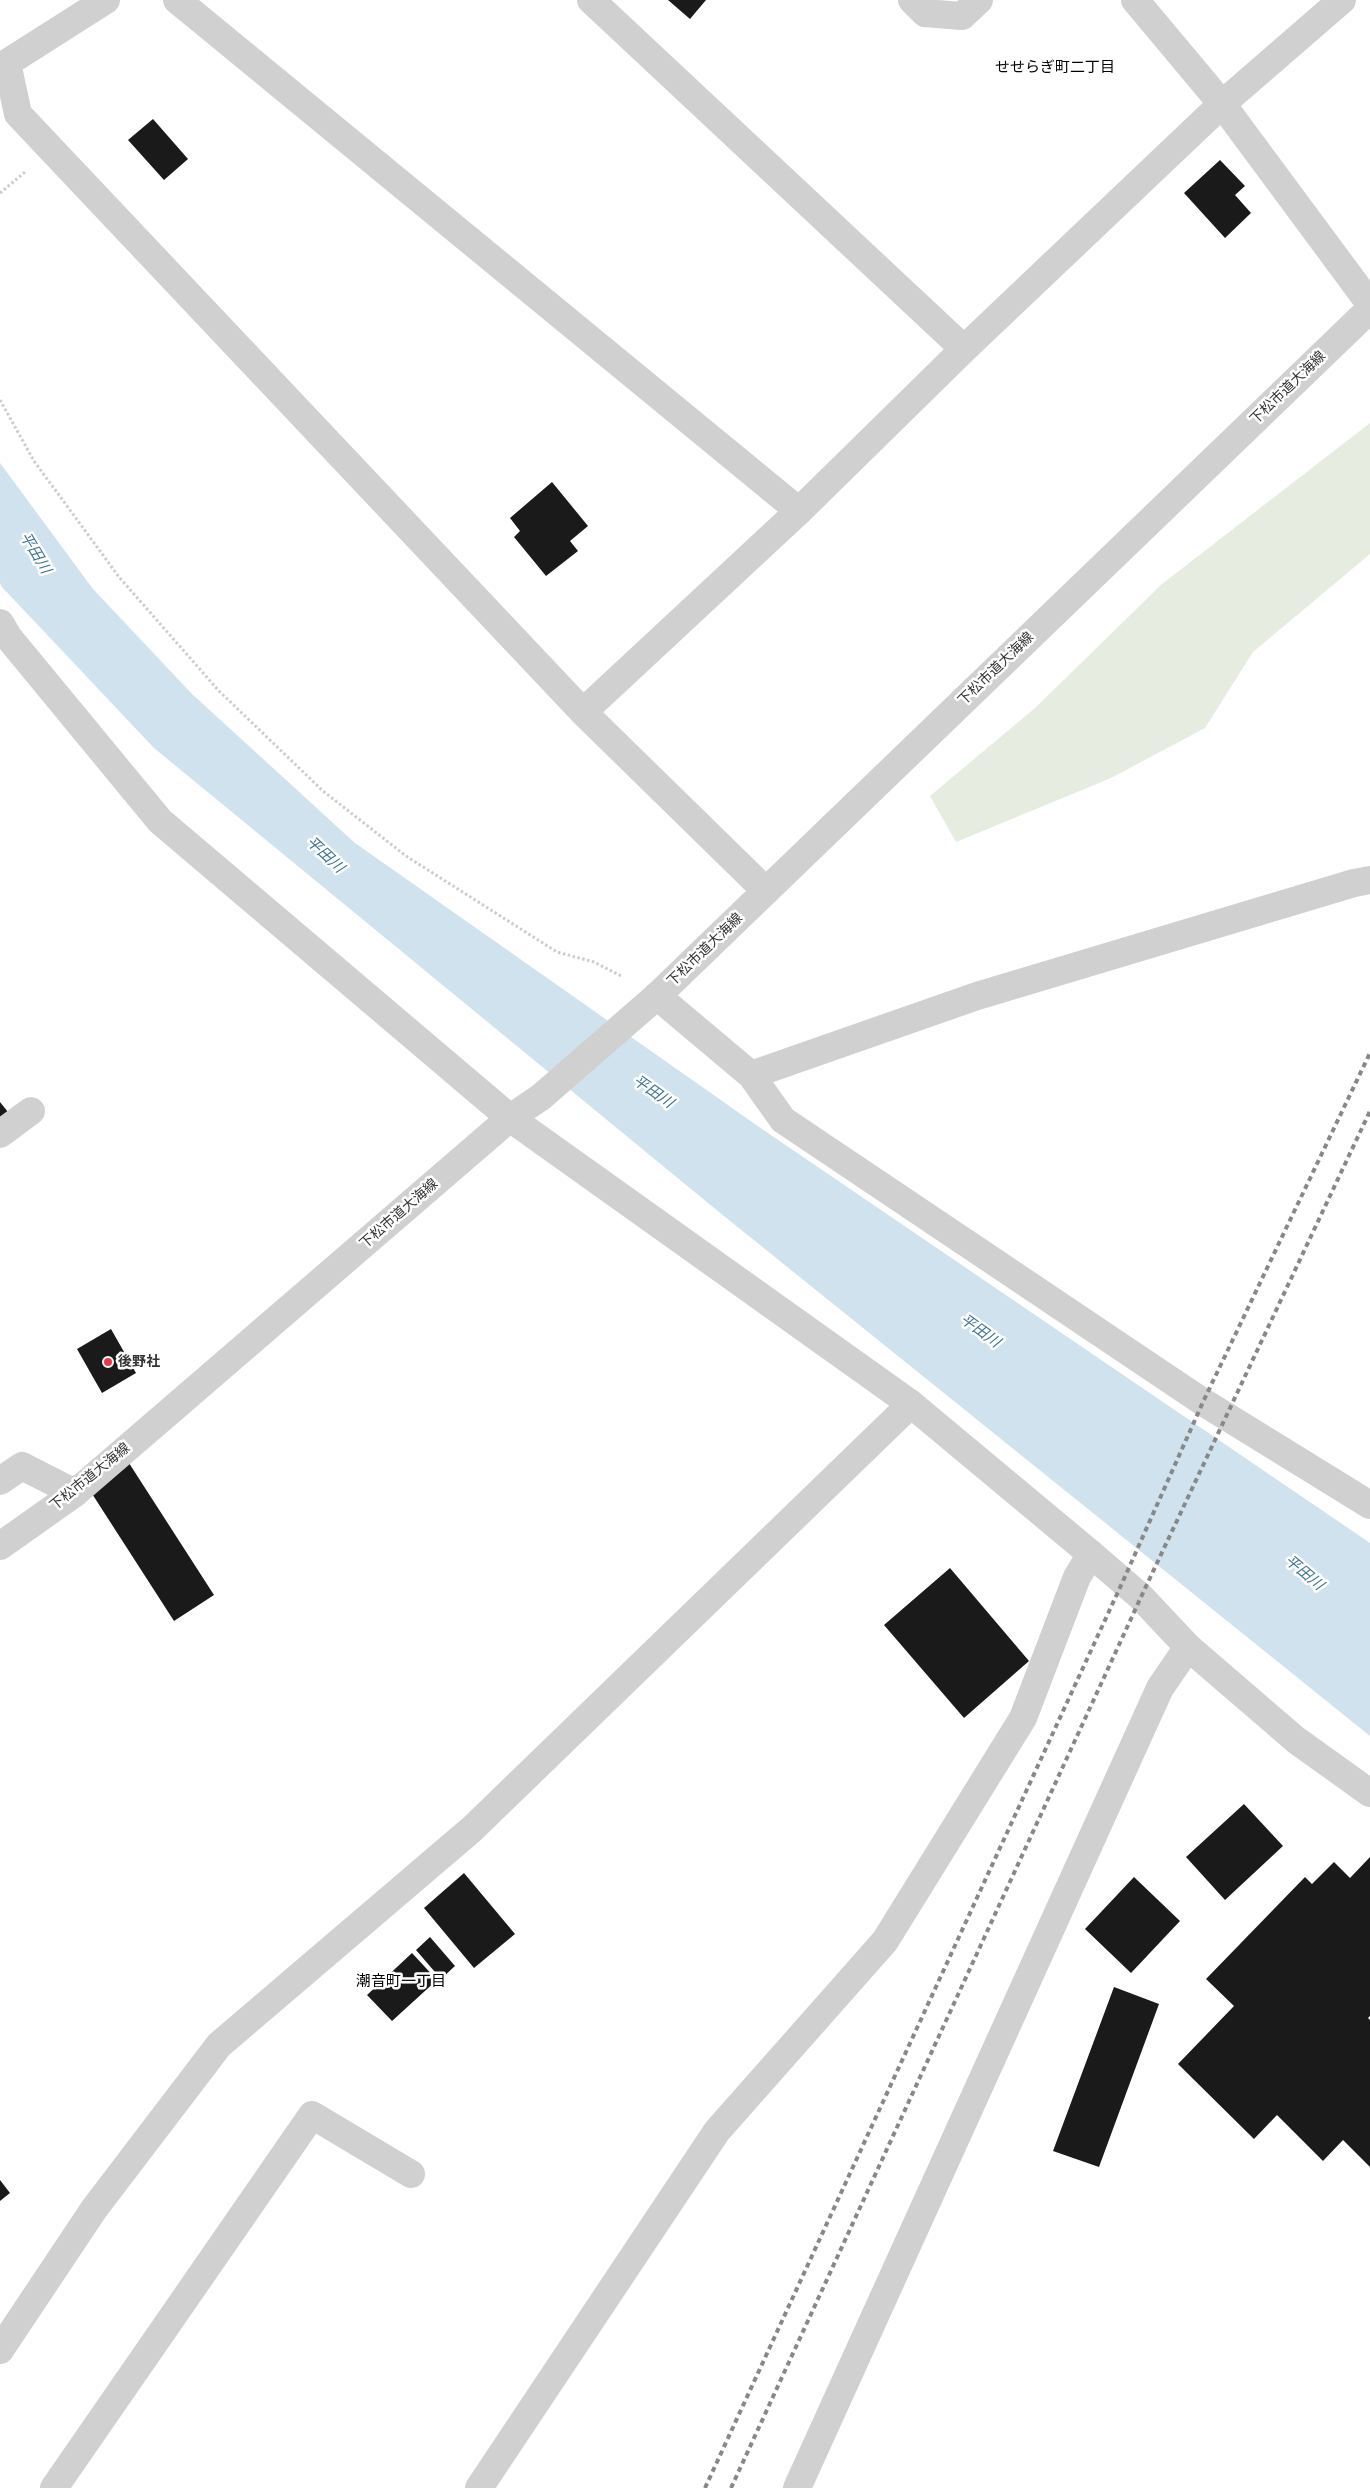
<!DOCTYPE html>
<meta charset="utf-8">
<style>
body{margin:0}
canvas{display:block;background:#fff}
</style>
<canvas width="1370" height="2488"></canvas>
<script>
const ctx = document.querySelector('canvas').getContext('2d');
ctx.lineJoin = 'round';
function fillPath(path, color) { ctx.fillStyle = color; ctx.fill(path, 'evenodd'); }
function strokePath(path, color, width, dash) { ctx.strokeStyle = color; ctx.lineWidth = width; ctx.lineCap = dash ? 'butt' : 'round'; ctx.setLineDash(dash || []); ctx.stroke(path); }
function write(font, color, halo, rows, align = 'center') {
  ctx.font = font + ' "PT Sans","Noto Sans JP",sans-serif'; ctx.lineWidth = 5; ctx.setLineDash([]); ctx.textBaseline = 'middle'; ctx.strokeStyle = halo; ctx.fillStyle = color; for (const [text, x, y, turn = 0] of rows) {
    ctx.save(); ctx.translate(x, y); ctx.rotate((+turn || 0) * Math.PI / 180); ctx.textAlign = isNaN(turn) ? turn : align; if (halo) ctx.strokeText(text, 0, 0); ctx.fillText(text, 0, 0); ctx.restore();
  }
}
fillPath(new Path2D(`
 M1370,423V554L1253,652L1205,728L1111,778L956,842L930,796L1035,708L1162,584Z`), '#e6ecdf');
fillPath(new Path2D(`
 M0,463L93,589L192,694L355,843L762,1129L1370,1543V1736L719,1212L154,748L2,587L0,583Z`), '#cfe2ee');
fillPath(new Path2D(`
 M668,0H706L690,19Z
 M153,119L188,159L164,180L128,140Z
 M1220,160L1245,186L1235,195L1251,213L1225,238L1184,193Z
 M552,482L588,526L570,541L578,551L546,576L514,537L520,531L510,518Z
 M0,1102L8,1112L0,1118Z
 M111,1329L136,1373L102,1393L77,1349Z
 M127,1460L214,1595L174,1621L87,1486Z
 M950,1568L1029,1661L964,1718L884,1625Z
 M1244,1804L1283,1846L1225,1900L1186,1857Z
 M1370,1857V2016L1368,2018L1370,2020V2167L1343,2140L1323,2161L1277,2115L1254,2139L1178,2064L1234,2006L1206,1979L1305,1877L1312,1884L1334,1862L1350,1878Z
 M464,1873L515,1934L474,1968L424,1908Z
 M1134,1877L1180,1921L1131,1973L1085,1929Z
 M430,1937L455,1966L441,1979L416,1950Z
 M412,1953L437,1980L392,2021L367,1995Z
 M1114,1987L1159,2004L1099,2167L1053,2151Z
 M0,2180L10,2193L0,2201Z`), '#1a1a1a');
strokePath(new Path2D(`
 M0,193L25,172
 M0,400L34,461L119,577L219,691L323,791L406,856L557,952L594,962L623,977`), '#cdcdcd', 3, [2.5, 2.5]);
strokePath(new Path2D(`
 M106,0L7,63L18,114L583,712L799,511L964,349L1222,104L1342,0
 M177,0L799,511
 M591,0L964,349
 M912,0L925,13L962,16L979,0
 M1135,0L1222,104L1370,304
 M0,623L9,638L160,821L510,1118
 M583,712L766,891
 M657,996L751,1075L783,1120L1203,1402L1370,1505
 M751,1075L977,996L1354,883L1370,880
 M0,1134L31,1111
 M0,1481L22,1466L75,1493
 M0,2350L94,2209L219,2045L472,1829L911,1404
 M54,2488L312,2115L411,2174
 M479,2488L717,2131L885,1941L1023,1718L1077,1577L1091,1554
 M797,2488L1160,1688L1188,1647`), '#d0d0d0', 28);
strokePath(new Path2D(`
 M510,1118L911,1404L1091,1554L1141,1597L1188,1647L1296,1740L1370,1793
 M0,1546L75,1493L510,1118L541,1097L657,996L1370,309`), '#d0d0d0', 28);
strokePath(new Path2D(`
 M705,2488L1123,1581L1203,1402L1370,1053
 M731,2488L1141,1597L1370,1111`), '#888', 4, [5, 4]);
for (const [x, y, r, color] of [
 [108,1362,5,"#e63946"]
]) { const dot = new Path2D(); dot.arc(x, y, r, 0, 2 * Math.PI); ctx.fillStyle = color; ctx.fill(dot); strokePath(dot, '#fff', 2); }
write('14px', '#333', '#fff', [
 ["下松市道大海線",1288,388,-44],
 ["下松市道大海線",996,669,-44],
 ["下松市道大海線",705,950,-44],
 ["下松市道大海線",399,1214,-41],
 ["下松市道大海線",90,1477,-39]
]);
write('bold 14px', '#333', '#fff', [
 ["後野社",118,1362]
], 'left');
write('15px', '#000', '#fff', [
 ["せせらぎ町二丁目",1055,68],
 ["潮音町一丁目",401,1982]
]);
write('italic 15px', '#3f7597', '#fff', [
 ["平田川",35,553,59],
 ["平田川",325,855,43],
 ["平田川",653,1092,35],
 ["平田川",980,1331,36],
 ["平田川",1304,1573,40]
]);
</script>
